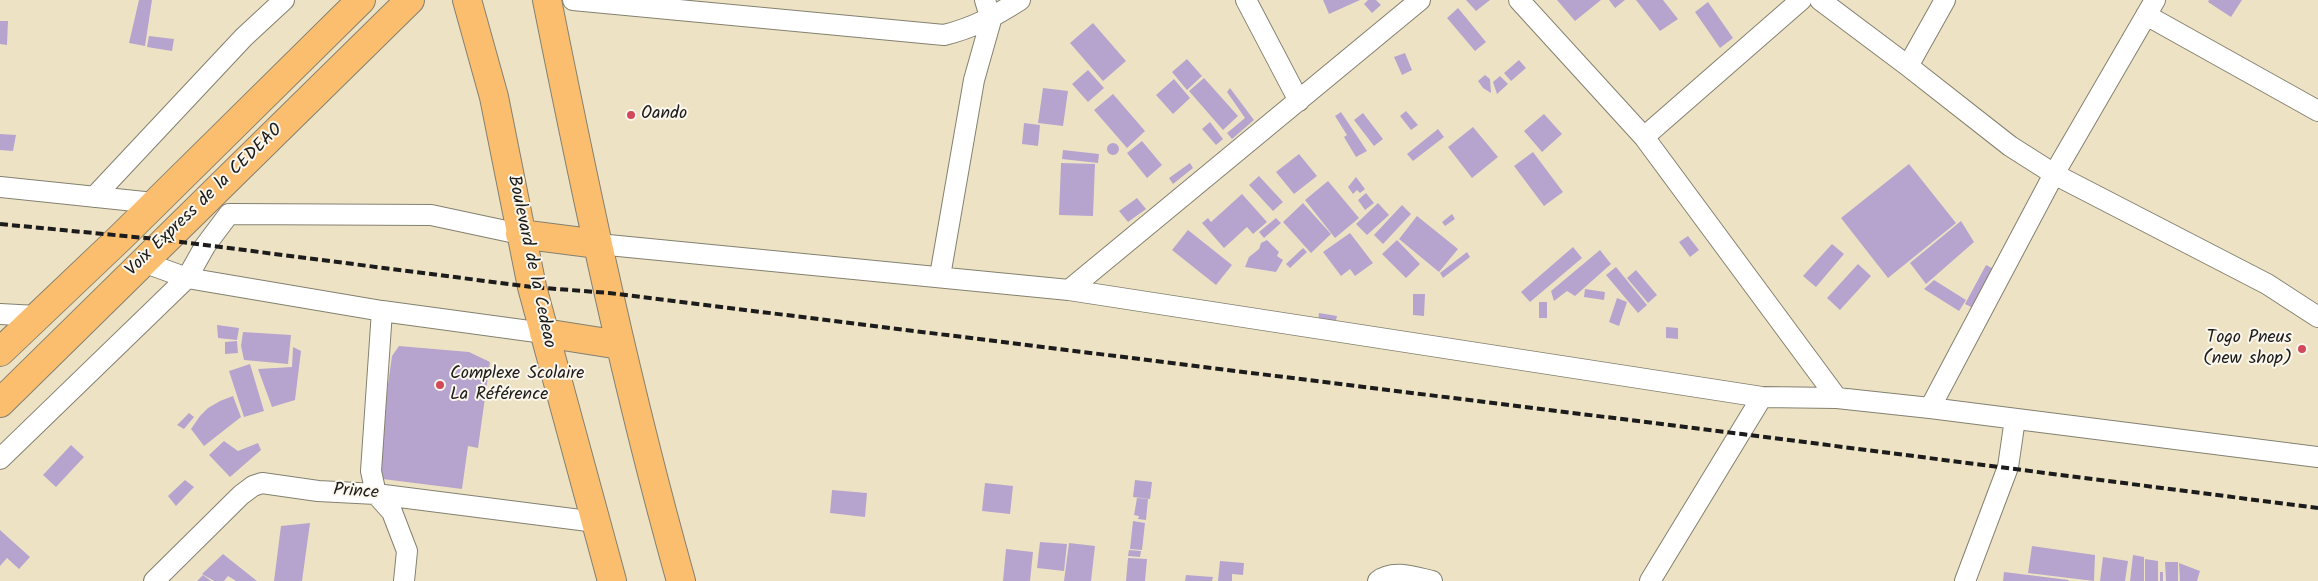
<!DOCTYPE html>
<meta charset="utf-8">
<style>
body{margin:0}
canvas{display:block;background:#ede3c4}
</style>
<canvas width="2318" height="581"></canvas>
<script>
const ctx = document.querySelector('canvas').getContext('2d');
ctx.lineJoin = 'round';
function fillPath(path, color) { ctx.fillStyle = color; ctx.fill(path, 'evenodd'); }
function strokePath(path, color, width, dash) { ctx.strokeStyle = color; ctx.lineWidth = width; ctx.lineCap = dash ? 'butt' : 'round'; ctx.setLineDash(dash || []); ctx.stroke(path); }
function write(font, color, halo, rows, align = 'center') {
  ctx.font = font + ' Kalam,sans-serif'; ctx.lineWidth = 4; ctx.setLineDash([]); ctx.textBaseline = 'middle'; ctx.strokeStyle = halo; ctx.fillStyle = color; for (const [text, x, y, turn = 0] of rows) {
    ctx.save(); ctx.translate(x, y); ctx.rotate((+turn || 0) * Math.PI / 180); ctx.textAlign = isNaN(turn) ? turn : align; if (halo) ctx.strokeText(text, 0, 0); ctx.fillText(text, 0, 0); ctx.restore();
  }
}
fillPath(new Path2D(`
 M139,0H152L145,46L129,43Z
 M1323,0H1360L1329,14Z
 M1368,0H1376L1381,5L1372,13L1364,4Z
 M1466,0H1490L1476,11Z
 M1557,0H1601L1575,21Z
 M1609,0H1625L1615,8Z
 M1636,0H1663L1678,19L1660,31Z
 M2209,0H2242L2231,17L2208,2Z
 M1708,2L1733,38L1720,48L1695,12Z
 M1458,8L1486,42L1475,51L1447,18Z
 M0,21H8L7,45L0,44Z
 M1093,23L1126,61L1103,81L1070,43Z
 M149,36L174,39L172,51L147,47Z
 M1405,53L1412,70L1402,75L1394,57Z
 M1187,59L1202,76L1187,90L1172,72Z
 M1519,60L1526,68L1511,81L1504,73Z
 M1088,70L1104,88L1088,102L1072,84Z
 M1485,75L1490,79L1491,93L1483,88L1478,81Z
 M1500,76L1508,84L1497,94L1493,82Z
 M1204,78L1238,116L1223,130L1189,91Z
 M1174,79L1190,98L1173,114L1156,95Z
 M1043,88L1068,91L1063,126L1038,123Z
 M1230,88L1254,120L1232,139L1227,133L1245,118L1227,92Z
 M1113,94L1145,131L1127,148L1094,110Z
 M1406,111L1418,125L1411,130L1400,116Z
 M1341,112L1367,151L1356,157L1344,137L1347,135L1335,116Z
 M1363,113L1383,139L1374,146L1354,120Z
 M1544,114L1562,134L1542,152L1524,131Z
 M1210,122L1223,139L1216,145L1202,129Z
 M1024,123L1040,125L1038,146L1022,144Z
 M1473,127L1498,157L1472,178L1448,147Z
 M1438,129L1444,137L1413,161L1407,154Z
 M0,134L16,135L13,151L0,150Z
 M1142,141L1162,165L1147,178L1127,153Z
 M1107 149a6 6 0 1 1 12 0a6 6 0 1 1-12 0Z
 M1063,150L1099,154L1098,163L1062,159Z
 M1533,152L1563,192L1544,206L1514,166Z
 M1299,154L1317,176L1294,194L1276,172Z
 M1061,163L1095,164L1093,216L1059,215Z
 M1190,163L1193,168L1173,184L1169,178Z
 M1909,164L1956,223L1888,278L1841,218Z
 M1259,176L1283,202L1273,211L1249,185Z
 M1356,177L1365,189L1360,193L1357,190L1353,194L1348,187Z
 M1328,181L1359,218L1335,238L1305,200Z
 M1366,193L1374,203L1365,210L1358,200Z
 M1242,194L1267,222L1253,234L1247,227L1224,248L1202,223L1208,218L1211,222Z
 M1137,198L1146,209L1128,222L1119,211Z
 M1303,203L1331,234L1311,253L1283,222Z
 M1378,203L1389,215L1367,235L1356,224Z
 M1402,205L1411,214L1383,244L1374,235Z
 M1452,214L1455,219L1445,226L1442,222Z
 M1417,216L1458,249L1439,272L1399,239Z
 M1276,218L1281,223L1264,238L1259,232Z
 M1961,221L1974,242L1926,284L1910,263Z
 M1188,230L1232,265L1216,285L1172,250Z
 M1350,233L1373,263L1355,276L1350,269L1341,276L1323,252Z
 M1688,236L1699,250L1690,257L1679,242Z
 M1267,240L1279,252L1277,256L1283,260L1276,272L1245,267L1249,257L1259,249L1261,243Z
 M1397,240L1420,264L1406,278L1382,254Z
 M1832,244L1844,254L1816,287L1803,276Z
 M1573,247L1582,258L1530,302L1521,292Z
 M1303,248L1307,252L1290,268L1286,264Z
 M1600,250L1611,264L1575,296L1567,291L1554,301L1551,291Z
 M1467,252L1470,257L1443,278L1440,273Z
 M1858,264L1871,276L1840,310L1827,298Z
 M1986,265L1998,271L1977,310L1965,304Z
 M1616,267L1647,305L1638,313L1606,275Z
 M1636,270L1657,295L1648,303L1627,278Z
 M1934,280L1966,300L1959,311L1924,289Z
 M1585,289L1605,292L1604,300L1584,297Z
 M1413,294H1425L1424,316L1413,315Z
 M1617,298L1627,302L1619,326L1609,322Z
 M1539,302H1547V318H1539Z
 M1319,313L1337,316L1335,324L1318,322Z
 M217,325L239,328L237,340L218,338Z
 M1666,327L1678,328V339L1666,338Z
 M243,332L291,335L288,364L244,360L241,346Z
 M237,341L238,353L225,354V342Z
 M399,346L469,352L490,362L478,448L468,446L462,489L375,478L392,356Z
 M293,347L301,351L295,400L272,407L258,369L292,367Z
 M250,364L264,411L244,417L229,371Z
 M233,396L241,417L204,446L191,429L200,416L208,408L220,401Z
 M189,413L194,417L184,429L177,425Z
 M224,441L238,451L258,443L261,450L230,477L209,455Z
 M71,445L84,457L56,487L43,475Z
 M185,480L194,487L176,506L168,496Z
 M1135,480L1152,482L1150,499L1133,497Z
 M985,483L1013,486L1010,514L982,511Z
 M832,490L867,493L865,517L830,513Z
 M1137,498L1148,499L1146,520L1138,519L1139,516L1134,515Z
 M1133,521L1145,523L1142,550L1130,549Z
 M310,523L302,581H274L281,526Z
 M0,530L30,557L19,569L7,558L0,566Z
 M1040,542L1067,544L1064,571L1037,568Z
 M1069,543L1095,546L1091,581H1064Z
 M2032,546L2095,555L2094,581L2028,573Z
 M1006,549L1033,552L1030,581H1003Z
 M1129,550L1141,551L1140,557L1128,556Z
 M223,554L257,581H236L228,576L224,581H214L202,574Z
 M2133,555L2144,557V581H2130Z
 M2103,557L2128,561L2125,581H2100Z
 M1128,558L1147,559L1145,581H1126Z
 M2145,559L2158,561V581H2145Z
 M1220,561L1244,563L1243,575L1232,574V581H1218Z
 M2165,562H2178V581H2166Z
 M2179,563L2200,571L2197,581H2180Z
 M2004,572L2069,580L2068,581H2003Z
 M2160,572H2163V581H2160Z
 M203,575L211,581H197Z
 M1186,575L1213,577L1212,581H1185Z`), '#b6a4ce');
const street = new Path2D(`
 M573,0L944,35C973,28 995,16 1020,0
 M1246,0L1299,101
 M1519,0L1644,137L1837,398
 M1820,0L1908,66L2010,146L2054,174L2267,284L2318,317
 M2146,15L2318,111
 M1908,66L1945,0
 M1644,137L1801,0
 M0,187L154,203
 M94,197L244,37L284,0
 M598,244L1069,290L1762,397L1837,398L1930,408L2318,457
 M143,262L187,278L382,311L544,333
 M940,276L974,80L991,20L985,0
 M1069,290L1420,0
 M382,311L371,471L376,494L392,512L407,551L404,581
 M0,314L37,316
 M1930,408L2054,174L2155,0
 M0,459L187,278L205,246L229,214L431,215L520,234
 M154,581L241,495L253,486L262,483L318,491L376,494L596,522
 M1378,581C1393,569 1415,577 1432,581
 M1650,581L1762,397
 M1965,581L2008,467L2015,419`);
const primary = new Path2D(`
 M467,0L494,97L532,287L612,581
 M547,0C586,195 627,389 681,581
 M520,234L598,244
 M544,333L620,345
 M0,352L121,237L361,0
 M0,403L410,0`);
strokePath(street, '#848070', 22);
strokePath(primary, '#848070', 30);
strokePath(street, '#fff', 20);
strokePath(primary, '#fbbe6e', 28);
strokePath(new Path2D(`
 M0,224L166,240L532,287L609,293L1742,434L2318,508`), '#1c1c1c', 4, [8, 4]);
for (const [x, y, r, color] of [
 [631,115,5,"#d1495b"],
 [2302,349,5,"#d1495b"],
 [440,385,5,"#d1495b"]
]) { const dot = new Path2D(); dot.arc(x, y, r, 0, 2 * Math.PI); ctx.fillStyle = color; ctx.fill(dot); strokePath(dot, '#fbf7ec', 2); }
write('18px', '#1c1c1c', '#fbf7ec', [
 ["Oando",641,115],
 ["Togo Pneus",2292,339,"right"],
 ["(new shop)",2292,360,"right"],
 ["Complexe Scolaire",450,375],
 ["La Référence",450,396]
], 'left');
write('18px', '#1c1c1c', '#fbf7ec', [
 ["Voix Express de la CEDEAO",205,201,-44],
 ["Boulevard de la Cedeao",530,262,78],
 ["Prince",356,493,4]
]);
</script>
